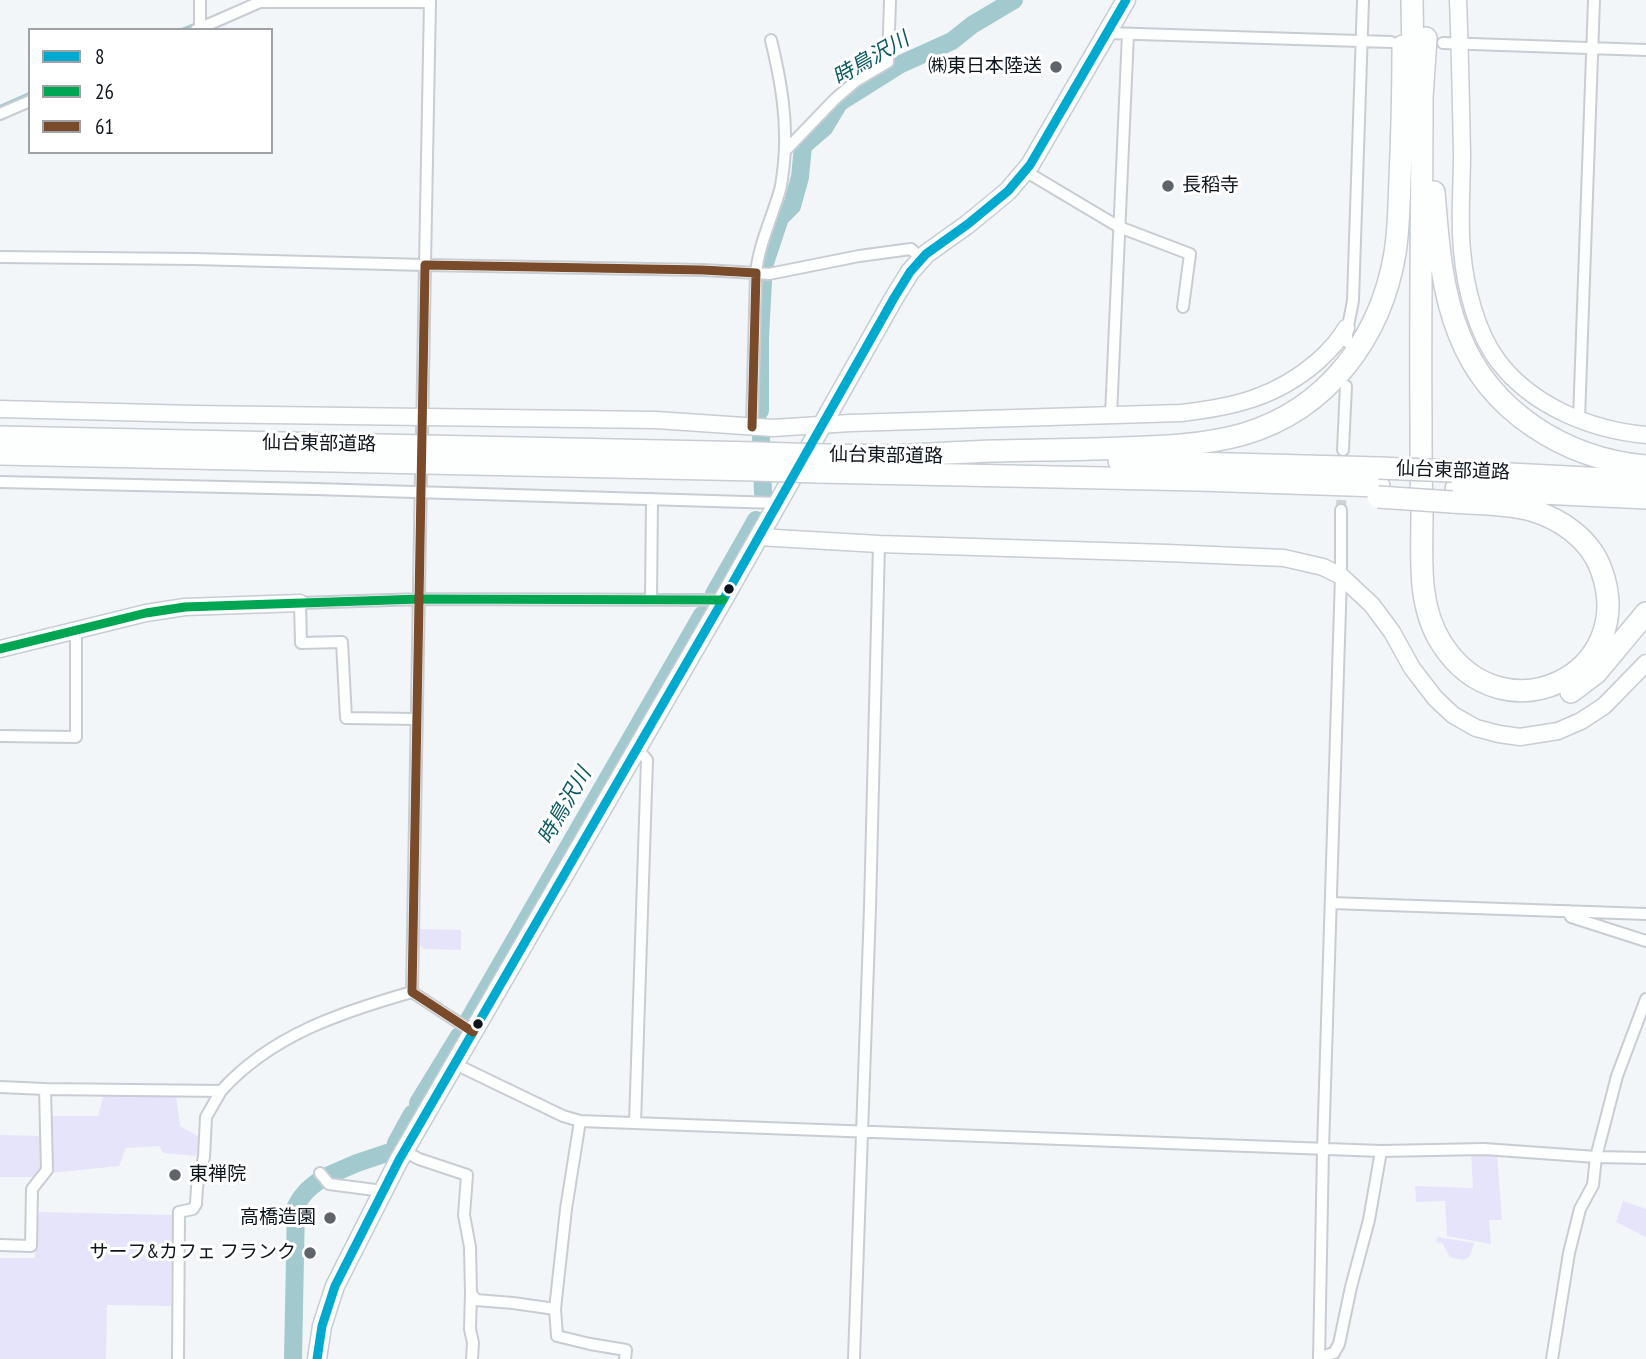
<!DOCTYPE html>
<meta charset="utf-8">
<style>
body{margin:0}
#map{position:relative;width:1646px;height:1359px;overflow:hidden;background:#f3f6f9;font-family:"PT Sans Narrow",sans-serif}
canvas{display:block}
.legend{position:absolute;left:28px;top:28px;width:245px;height:126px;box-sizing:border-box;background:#fff;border:2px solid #9ea1a5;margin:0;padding:9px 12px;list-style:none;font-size:21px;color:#0d151d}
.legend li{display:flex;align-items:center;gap:14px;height:35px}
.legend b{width:35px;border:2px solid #9ea1a5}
</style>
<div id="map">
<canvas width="1646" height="1359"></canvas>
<ul class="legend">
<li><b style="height:9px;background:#00a9ce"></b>8</li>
<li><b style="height:9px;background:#00a651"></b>26</li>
<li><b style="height:9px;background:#7a4b2a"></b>61</li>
</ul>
</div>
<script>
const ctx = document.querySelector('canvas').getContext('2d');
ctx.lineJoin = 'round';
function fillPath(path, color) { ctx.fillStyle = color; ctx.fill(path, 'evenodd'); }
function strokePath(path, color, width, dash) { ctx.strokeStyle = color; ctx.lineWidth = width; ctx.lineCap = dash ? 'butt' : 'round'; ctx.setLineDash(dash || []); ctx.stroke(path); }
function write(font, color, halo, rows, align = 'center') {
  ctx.font = font + ' "PT Sans Narrow","Noto Sans JP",sans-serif'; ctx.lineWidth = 6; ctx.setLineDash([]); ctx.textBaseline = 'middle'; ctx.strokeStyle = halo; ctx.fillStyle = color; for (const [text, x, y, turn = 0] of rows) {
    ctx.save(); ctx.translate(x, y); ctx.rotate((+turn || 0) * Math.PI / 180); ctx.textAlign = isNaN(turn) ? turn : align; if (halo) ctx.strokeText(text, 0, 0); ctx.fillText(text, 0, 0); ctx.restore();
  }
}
fillPath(new Path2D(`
 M420,929L461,930V950L424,949L420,945Z
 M104,1094H176L180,1126L202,1139L196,1156L163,1153L159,1146L126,1148L119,1166L51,1173L49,1116H98Z
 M0,1135L43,1136V1167L34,1177H0Z
 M1471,1154H1497L1502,1220H1489L1491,1244L1447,1236L1445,1201L1416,1202L1415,1186L1473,1188Z
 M1623,1201L1646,1209V1237L1616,1222Z
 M36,1212L173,1215L171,1306L107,1305L106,1359H0V1258H35Z
 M1438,1237L1474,1243C1470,1260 1467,1262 1450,1257L1442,1243L1436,1242Z`), '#e5e4fa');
strokePath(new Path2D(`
 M205,20L225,12
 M180,30L195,24
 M0,106L30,93`), '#a2c9cd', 2.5);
strokePath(new Path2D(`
 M763,269L780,218L792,206L800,177L803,146L824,128L839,103L901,64L952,41L972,25L1014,0
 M760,411V337L763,281
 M761,435L763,493
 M714,594L756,520
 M468,1021L702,615
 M418,1103L459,1036
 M396,1143L412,1114
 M327,1176L357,1163L390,1152
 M293,1359L296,1206C302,1194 309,1188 320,1180`), '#a2c9cd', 18);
strokePath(new Path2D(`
 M1341,510L1342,481`), '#d0d4d8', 10, [10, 5]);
const street = new Path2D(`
 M200,0V28
 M196,30L260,2H430
 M1107,33L1391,42
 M771,40C781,81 788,121 784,163C783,172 782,182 780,190C772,218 759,244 756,273L769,274L859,256L911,249L922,259
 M1443,43L1646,50
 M0,114L30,101
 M785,151L835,99L856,81L888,62L890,0
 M1025,171L1119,227L1190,254L1183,307
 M0,257L194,259L425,265L430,0
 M1347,342C1346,328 1351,315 1353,300L1363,0
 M1111,415L1128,34
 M1579,419L1594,0
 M422,435L425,265L703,270L756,273L752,427
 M1343,450L1346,386
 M421,474L412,992L473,1032
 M0,482L315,489L778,503
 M651,600L652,499
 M417,719L346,718L342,642L301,643L300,603L420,599L723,600
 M0,736L76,737V630
 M1331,903L1646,914
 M1568,911L1571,917L1646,941
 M455,1064L563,1116L580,1121L1381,1151L1484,1149L1596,1157L1646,1158
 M0,1087L45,1089L47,1170L32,1189L31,1246L0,1245
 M45,1089L221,1091L206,1117L204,1157L197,1187L196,1204L193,1209L179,1212L178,1359
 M221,1091C271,1035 342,1012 412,992
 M580,1121L566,1209L555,1309L557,1336L590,1344L626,1350L625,1359
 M635,1123L647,760L637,748
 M404,1151L419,1159L467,1175L464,1215L470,1247L471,1293L476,1300L513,1303L555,1309
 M320,1173L329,1184L383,1191
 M471,1293L470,1329L473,1343L472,1359
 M854,1359L870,908L879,544
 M1319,1359L1323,1149L1341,576V510
 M1323,1359L1327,1355L1334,1353L1339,1344L1351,1287L1369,1220L1381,1151
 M1552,1359L1569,1253L1580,1209L1593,1185L1596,1157L1617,1076L1646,999`);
const secondary = new Path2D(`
 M1458,0C1460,51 1461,103 1462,154C1462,186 1459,219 1462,250C1465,286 1476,332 1498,361C1532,406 1591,430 1646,435
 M0,409L194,414L656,420L773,428L850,423L1181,413C1234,407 1277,397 1318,361C1329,351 1339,341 1346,328
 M758,537L879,544L1167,553L1284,558L1323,567L1341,576L1372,605L1392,632L1412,668L1435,698L1453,715L1476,728L1499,734L1520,737L1558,731L1581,721L1604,706L1646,663
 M0,649L146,613L185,607L300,603`);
const primary = new Path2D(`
 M317,1359L322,1326L335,1286L399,1160L723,600L894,298L910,272L926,254L968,224L1008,191L1030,165L1126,0`);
const highway = new Path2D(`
 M1412,0L1413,61
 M1426,38L1422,98C1422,205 1420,313 1421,420C1421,452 1421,483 1422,515C1422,558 1417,606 1442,644C1504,740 1640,674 1601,569C1590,539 1561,519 1531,510C1506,503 1478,504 1452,502
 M1434,192C1438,240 1441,289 1459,334C1489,412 1566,459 1646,466
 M0,437L757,453
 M0,454L756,470
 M825,455L908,456
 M895,456C928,454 962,452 995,451C1027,450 1059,450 1091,449C1141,447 1195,448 1244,434C1328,409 1381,337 1395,253C1399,228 1399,203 1400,179C1402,134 1403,90 1403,46
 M1119,461L1379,468
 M1452,471L1646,481
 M817,472L1199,480L1379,486
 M1456,489L1646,498
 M1571,692L1596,673L1646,613`);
strokePath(street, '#c7cdd2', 14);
strokePath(secondary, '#c7cdd2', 19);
strokePath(primary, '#c7cdd2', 21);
strokePath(highway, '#c7cdd2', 24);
strokePath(street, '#fdfefe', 10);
strokePath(secondary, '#fdfefe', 16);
strokePath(primary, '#fdfefe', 18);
strokePath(highway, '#fdfefe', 21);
const highwayBridge = new Path2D(`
 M757,453L825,455
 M1379,468L1452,471
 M756,470L817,472
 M1378,497L1452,502`);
strokePath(highwayBridge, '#c7cdd2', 24, []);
strokePath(highwayBridge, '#fdfefe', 21);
strokePath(new Path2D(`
 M317,1359L322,1326L335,1286L399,1160L723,600L894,298L910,272L926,254L968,224L1008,191L1030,165L1126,0`), '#00a9ce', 9);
strokePath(new Path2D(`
 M0,649L146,613L185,607L420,599L723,600`), '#00a651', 9);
strokePath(new Path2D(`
 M473,1032L412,992L425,265L703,270L756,273L752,427`), '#7a4b2a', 9);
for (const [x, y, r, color] of [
 [1056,67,7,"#5e646a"],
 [1168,186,7,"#5e646a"],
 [729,589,6,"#0d151d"],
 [478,1024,6,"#0d151d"],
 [175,1175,7,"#5e646a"],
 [330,1218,7,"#5e646a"],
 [310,1253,7,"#5e646a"]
]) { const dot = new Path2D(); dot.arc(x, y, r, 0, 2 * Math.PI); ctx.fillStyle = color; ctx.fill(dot); strokePath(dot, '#fff', 2.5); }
write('19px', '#0d151d', '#fff', [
 ["㈱東日本陸送",1042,67],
 ["長稻寺",1182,186,"left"],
 ["東禅院",189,1175,"left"],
 ["高橋造園",316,1218],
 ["サーフ&カフェ フランク",296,1253]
], 'right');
write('19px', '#0d151d', '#fff', [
 ["仙台東部道路",319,444,1],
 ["仙台東部道路",886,456,1],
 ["仙台東部道路",1453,471,2]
]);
write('italic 21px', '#0b5a60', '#fff', [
 ["時鳥沢川",871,59,-30],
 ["時鳥沢川",565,806,-60]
]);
</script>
